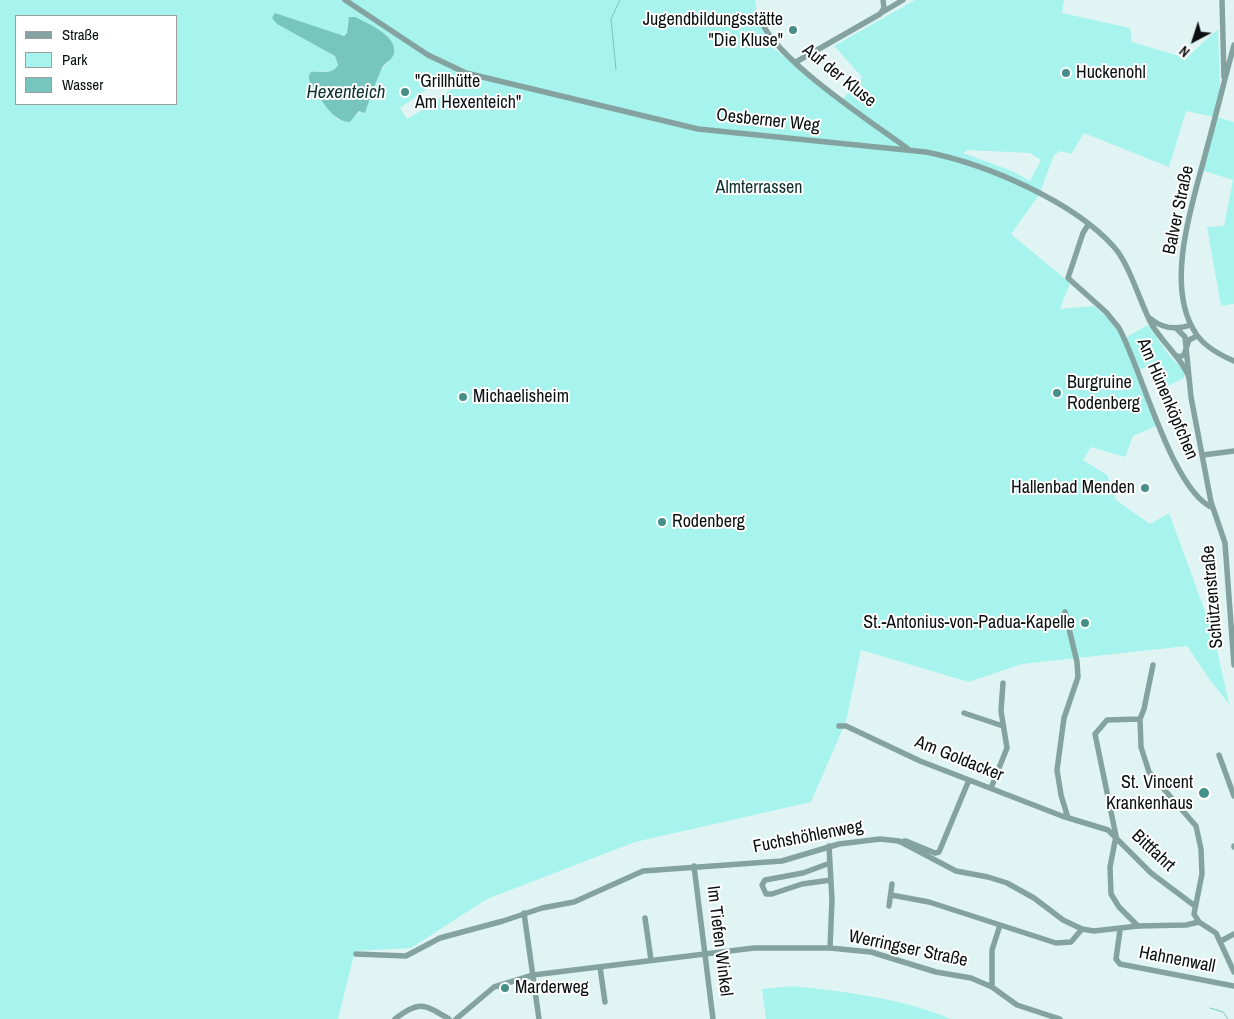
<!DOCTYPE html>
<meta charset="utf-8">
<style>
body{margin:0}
#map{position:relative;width:1234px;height:1019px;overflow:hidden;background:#e0f5f3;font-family:"Archivo Narrow",sans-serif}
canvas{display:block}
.legend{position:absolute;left:15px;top:15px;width:162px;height:90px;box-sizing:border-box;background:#fff;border:1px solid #9d9f9f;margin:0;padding:6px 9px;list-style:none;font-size:15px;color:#09100f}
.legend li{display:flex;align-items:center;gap:10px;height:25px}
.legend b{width:25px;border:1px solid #9d9f9f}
.north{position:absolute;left:1169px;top:15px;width:50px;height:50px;-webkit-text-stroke:4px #fff;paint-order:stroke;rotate:220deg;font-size:14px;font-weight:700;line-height:20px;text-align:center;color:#09100f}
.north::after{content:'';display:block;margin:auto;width:18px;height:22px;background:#09100f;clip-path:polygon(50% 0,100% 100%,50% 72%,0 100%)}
</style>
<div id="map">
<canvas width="1234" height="1019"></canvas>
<ul class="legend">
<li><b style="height:6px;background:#84a3a0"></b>Straße</li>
<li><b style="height:14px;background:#a7f3ed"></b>Park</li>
<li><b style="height:14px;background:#77c5bf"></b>Wasser</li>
</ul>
<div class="north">N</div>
</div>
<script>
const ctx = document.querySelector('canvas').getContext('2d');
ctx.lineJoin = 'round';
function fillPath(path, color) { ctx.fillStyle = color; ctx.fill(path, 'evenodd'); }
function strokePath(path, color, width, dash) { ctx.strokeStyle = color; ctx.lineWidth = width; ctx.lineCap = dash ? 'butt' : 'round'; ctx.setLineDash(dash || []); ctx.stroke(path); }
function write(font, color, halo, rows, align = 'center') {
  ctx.font = font + ' "Archivo Narrow",sans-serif'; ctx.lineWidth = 4; ctx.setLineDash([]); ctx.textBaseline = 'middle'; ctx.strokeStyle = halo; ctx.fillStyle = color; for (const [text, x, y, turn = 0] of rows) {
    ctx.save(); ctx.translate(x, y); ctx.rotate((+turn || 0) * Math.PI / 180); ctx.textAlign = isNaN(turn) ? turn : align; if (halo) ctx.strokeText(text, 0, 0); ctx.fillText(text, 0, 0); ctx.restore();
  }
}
fillPath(new Path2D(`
 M0,0H755L758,22L774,44L772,47L841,101L862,77L834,46L915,0H1064L1062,13L1130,28L1132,42L1186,58L1218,29L1220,84L1216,117L1234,122V304L1221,306L1207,227L1224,226L1233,180L1201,170L1215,117L1186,111L1169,167L1084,133L1071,154L1060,151L1054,155L1039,195L1011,234L1070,283L1060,309L1094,306L1112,321L1123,339L1148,325L1168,354L1184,371V378L1165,387L1159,363L1135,371L1156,426L1133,436L1125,457L1091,447L1083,460L1107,475L1116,500L1150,524L1169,513L1214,636L1229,704L1210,680L1187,646L1022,664L969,682L861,650L846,721L811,802L635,842L487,899L411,948L355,951L338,1019H0ZM278,14L340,36L347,33L348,22L390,61C368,76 380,118 338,120L309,80L318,71C326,72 333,73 338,65L335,56L277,24ZM16,16H176V104H16ZM445,77L458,84L431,105L407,119L400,108ZM968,150L1030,153L1041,160L1030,181L1012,171L963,153Z
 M793,986C847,992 901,998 951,1019H766L762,989Z`), '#a7f3ed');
fillPath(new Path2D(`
 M275,13L344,36L347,33L349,17H355C368,24 397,35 394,53C392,61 385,62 382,68C376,82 369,100 365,113L359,111L350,122C331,122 319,95 309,80V75L311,72C322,71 332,75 338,65L335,56L277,24L272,18Z`), '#77c5bf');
strokePath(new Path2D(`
 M616,70L611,19L620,0
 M1210,1008L1223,1012L1228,1019`), '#77c5bf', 1);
strokePath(new Path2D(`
 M345,0L428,55L466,73L698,129L926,152C986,164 1073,201 1114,247C1130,265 1140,303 1152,325C1162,342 1184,361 1189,378
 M1222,0L1224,77
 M881,13L903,0
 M760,17C770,56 873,123 908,149
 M1234,45C1225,78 1217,111 1208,144C1195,196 1163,283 1195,332C1203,346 1220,355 1234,361
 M796,62L880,14L884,8L883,0
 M1088,225L1083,233L1068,278L1106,312L1119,328C1142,370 1172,491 1213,508
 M1151,319C1163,329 1176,330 1191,325
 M1176,328L1185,337L1191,397L1211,502L1225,543L1234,665
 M1175,355L1179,357L1184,355L1189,340L1197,336
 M1203,455L1234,451
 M1065,612L1077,662L1078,677L1064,718L1057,770L1061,795L1068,818
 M1153,665L1144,709L1140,719L1141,747L1149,772L1196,826L1201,849L1202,874L1194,914L1199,922L1216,933L1234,972
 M964,713L1003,726
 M839,726H846L920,761L1062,816L1108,830L1151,873L1195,906
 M1219,755L1234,796
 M991,788L1007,748L1001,711L1003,683
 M900,842L906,841L935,853L939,852L969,780
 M829,846L832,900L830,948
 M1234,846V847
 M830,863L803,873L765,880L762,885L766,894H772L802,884L831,880
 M694,866L713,1019
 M891,895L929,902L1056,943L1071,942L1082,929
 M889,906L892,884
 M524,913L539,1019
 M645,918L651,960
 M1138,926L1119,907L1111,894L1110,867L1116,836L1095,734L1107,720L1140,719
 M1120,930L1116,959L1120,964L1234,986
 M1221,941L1234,934
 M356,954L406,956L440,938L503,921L542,908L574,902L643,871L782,861L839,844L880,839L899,841L956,871L988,877L1007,883L1034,898L1063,920L1082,929L1094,931L1138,926L1186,925L1199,922
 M600,967L605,1002
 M992,987V950L1000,925
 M395,1019C419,1000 424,1004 449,1019
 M456,1019L494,987L533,975L754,948H830L871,952L936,972L971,978L992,987L1017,1005L1060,1019`), '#84a3a0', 5.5);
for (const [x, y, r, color] of [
 [793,30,5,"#468e89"],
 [1066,73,5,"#468e89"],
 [405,92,5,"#468e89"],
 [1057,393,5,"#468e89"],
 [463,397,5,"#468e89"],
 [1145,488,5,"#468e89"],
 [662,522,5,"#468e89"],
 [1085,623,5,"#468e89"],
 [1204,793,6,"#468e89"],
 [505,988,5,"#468e89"]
]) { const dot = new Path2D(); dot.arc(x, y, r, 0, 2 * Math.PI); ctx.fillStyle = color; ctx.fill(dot); strokePath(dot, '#fff', 2); }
write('18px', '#09100f', '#fff', [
 ["Jugendbildungsstätte",783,20,"right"],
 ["\"Die Kluse\"",783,41,"right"],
 ["Huckenohl",1076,73],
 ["\"Grillhütte",415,82],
 ["Am Hexenteich\"",415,103],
 ["Burgruine",1067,383],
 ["Rodenberg",1067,404],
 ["Michaelisheim",473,397],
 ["Hallenbad Menden",1135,488,"right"],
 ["Rodenberg",672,522],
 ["St.-Antonius-von-Padua-Kapelle",1075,623,"right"],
 ["St. Vincent",1193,783,"right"],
 ["Krankenhaus",1193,804,"right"],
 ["Marderweg",515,988]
], 'left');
write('18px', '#09100f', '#fff', [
 ["Auf der Kluse",839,76,39],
 ["Oesberner Weg",768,121,6],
 ["Balver Straße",1179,210,-78],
 ["Am Hünenköpfchen",1167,399,67],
 ["Schützenstraße",1213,597,-95],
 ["Am Goldacker",959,759,22],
 ["Fuchshöhlenweg",808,837,-11],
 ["Bittfahrt",1153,851,43],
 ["Im Tiefen Winkel",719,941,83],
 ["Werringser Straße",908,949,12],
 ["Hahnenwall",1177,960,11]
]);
write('18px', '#09302e', '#fff', [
 ["Almterrassen",759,188]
]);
write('italic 19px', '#0d3431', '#fff', [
 ["Hexenteich",346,93]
]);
</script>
